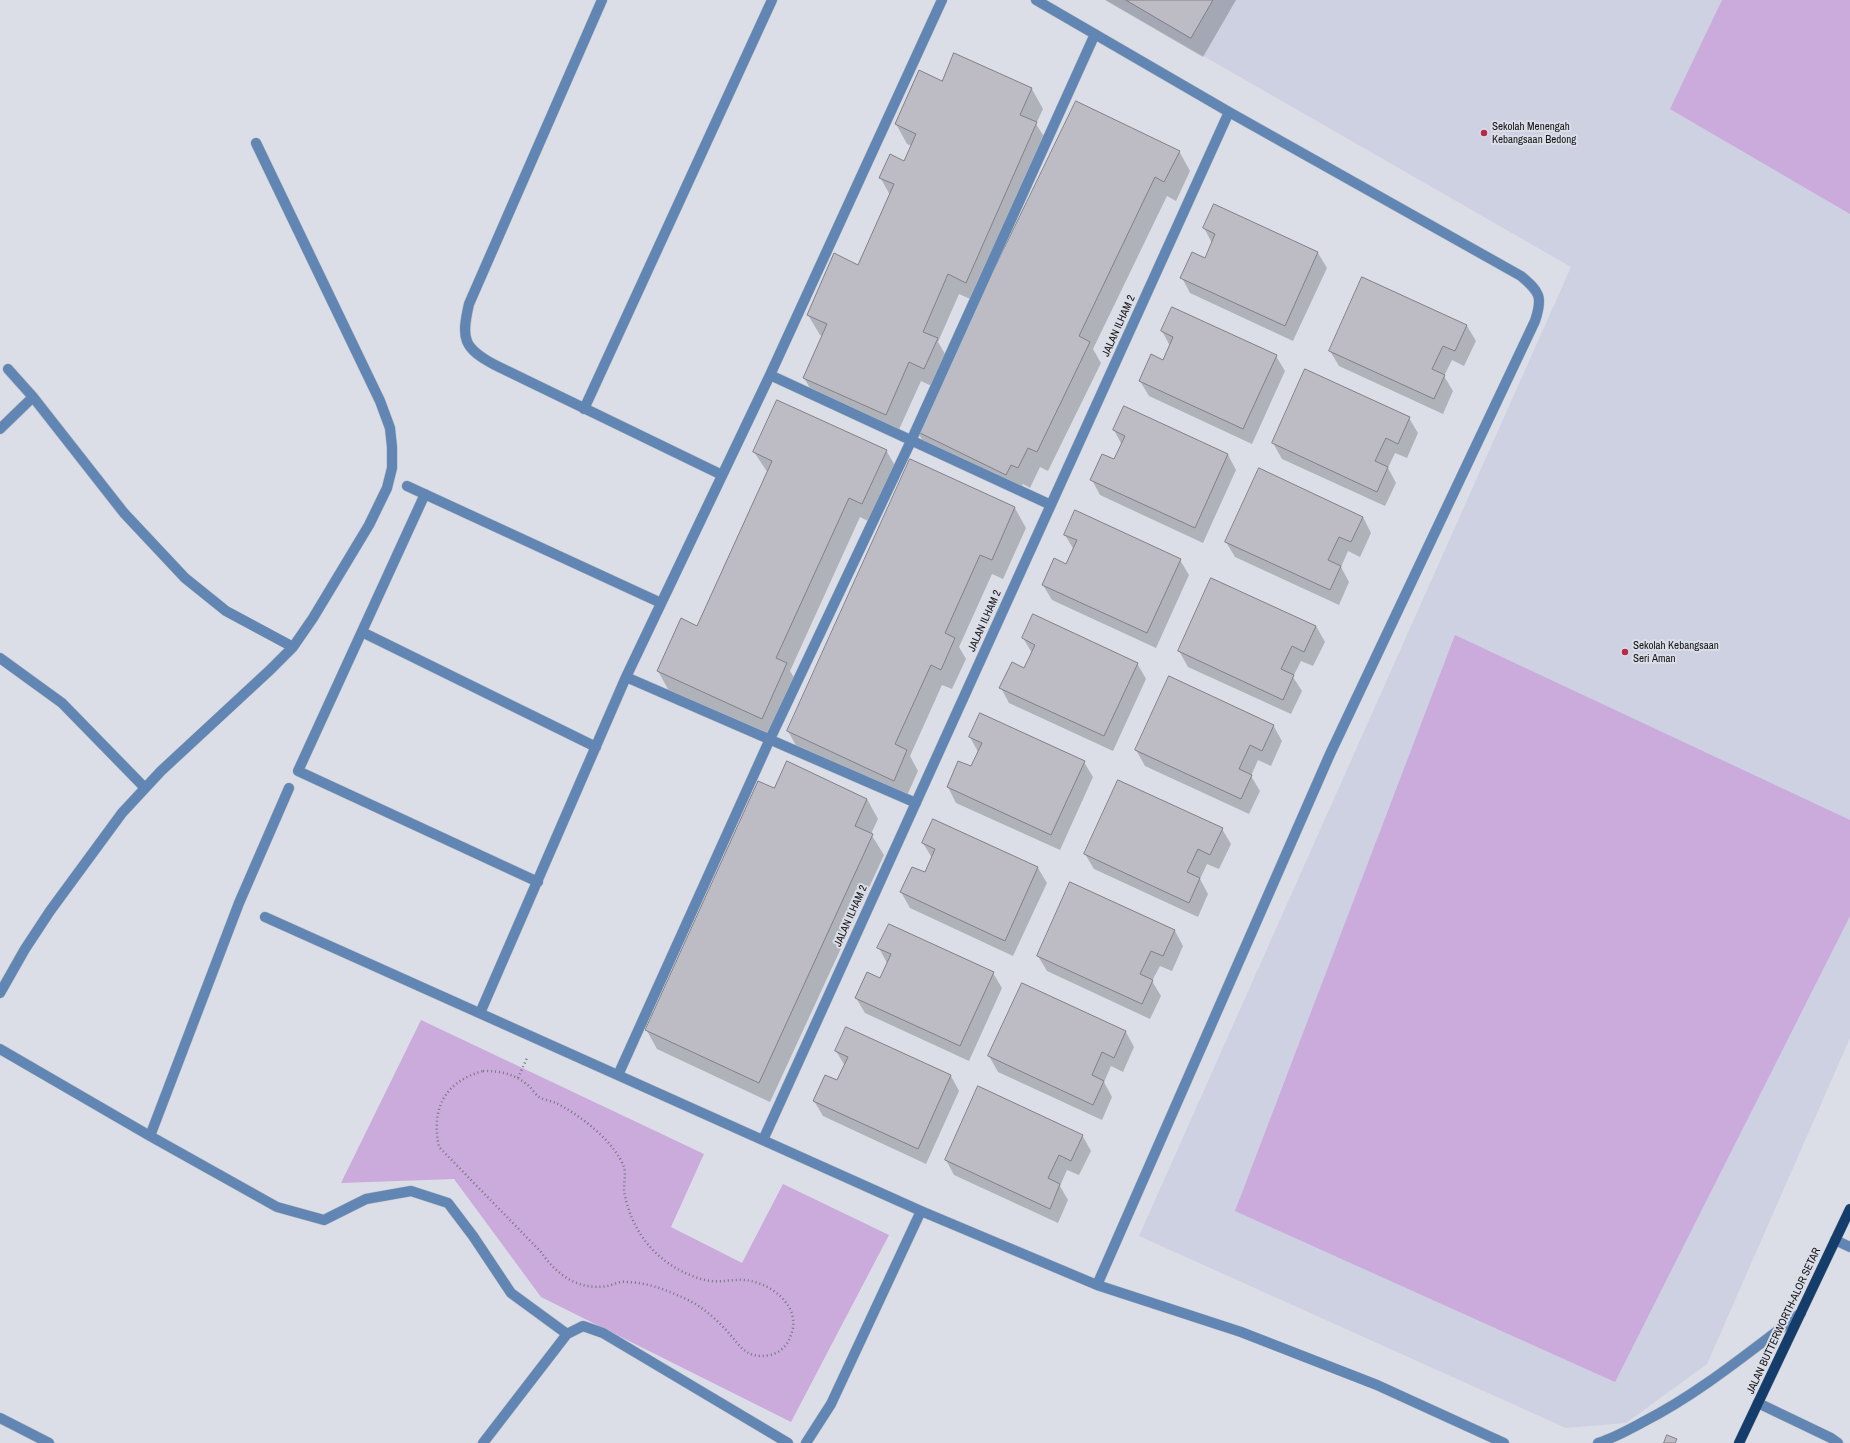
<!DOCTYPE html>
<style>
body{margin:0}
canvas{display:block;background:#dbdee7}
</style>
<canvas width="1850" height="1443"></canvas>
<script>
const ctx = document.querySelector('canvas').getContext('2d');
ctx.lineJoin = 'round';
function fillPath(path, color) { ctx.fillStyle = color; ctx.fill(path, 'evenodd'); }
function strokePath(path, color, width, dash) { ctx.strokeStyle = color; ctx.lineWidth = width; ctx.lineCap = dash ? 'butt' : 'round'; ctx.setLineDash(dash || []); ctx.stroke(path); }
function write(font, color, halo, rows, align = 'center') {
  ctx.font = font + ' "Archivo Narrow",sans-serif'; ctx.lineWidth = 4; ctx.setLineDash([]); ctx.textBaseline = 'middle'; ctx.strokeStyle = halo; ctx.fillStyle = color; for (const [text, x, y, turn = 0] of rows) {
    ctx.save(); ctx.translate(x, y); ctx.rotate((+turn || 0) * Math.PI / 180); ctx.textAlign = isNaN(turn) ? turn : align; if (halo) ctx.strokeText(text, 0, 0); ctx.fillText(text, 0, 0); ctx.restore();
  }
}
fillPath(new Path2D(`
 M1106,0H1850V1038L1707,1364L1626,1423L1566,1428L1139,1236L1571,267Z`), '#cdd1e2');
fillPath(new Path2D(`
 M1722,0H1850V214L1670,109Z
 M1455,635L1850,820V916L1615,1382L1235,1211Z
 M421,1020L704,1154L671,1227L742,1263L783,1184L889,1235L791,1422L541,1297L454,1179L341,1183Z`), '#cbaadc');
fillPath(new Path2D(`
 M1105,0H1236L1203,57Z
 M955,54L1032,89L1043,109L1036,124L1048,143L977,302L959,294L938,342L948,359L936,388L921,381L897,434L816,398L804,378L823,336L820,335L808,315L859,266L890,195L880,177L905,162L912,146L907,144L896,124L942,82Z
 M1179,151L1190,171L1176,201L1167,196L1093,349L1101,363L1048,471L1040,467L1030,488L1023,484L1018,495L929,451L917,431Z
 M1214,205L1318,253L1327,268L1293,341L1190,293L1182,278L1205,259L1212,243L1204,228Z
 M1363,278L1467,326L1476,341L1464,366L1452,360L1444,376L1453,391L1443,414L1339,366L1330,351Z
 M1162,331L1276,356L1285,371L1252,444L1149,396L1140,381L1163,361L1170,346Z
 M1124,407L1228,455L1236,470L1203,543L1100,495L1092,480L1115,461L1122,445L1114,430Z
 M1409,418L1418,433L1407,458L1395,453L1388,468L1396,483L1385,506L1282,459L1273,443Z
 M886,450L898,471L874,524L860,517L790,671L798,684L773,738L669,691L658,671L698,627L768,473L754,452Z
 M911,461L1015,508L1026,528L1003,579L992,574L959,647L966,659L952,689L942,685L910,756L918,771L905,800L799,751L788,731Z
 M1363,517L1371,533L1360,557L1348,551L1341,567L1349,582L1339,605L1235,557L1226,542Z
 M1065,535L1180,560L1189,575L1156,648L1052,600L1043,585L1067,566L1074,550Z
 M1316,626L1325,642L1313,666L1301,661L1293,677L1302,691L1291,714L1188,667L1179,651Z
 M1023,638L1137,663L1146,679L1113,751L1009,703L1001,688L1024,669L1032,653Z
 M1273,725L1282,741L1271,766L1258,760L1251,776L1260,791L1249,814L1145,766L1136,750Z
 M970,737L1084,762L1093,777L1060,850L956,803L948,787L959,762L971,768L978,752Z
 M775,790L867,799L878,819L871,834L884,855L770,1102L657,1049L646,1029Z
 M934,820L1038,868L1047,883L1013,956L910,908L901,892L925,873L932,858L923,843Z
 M1222,829L1231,844L1219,869L1207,864L1200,879L1208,894L1198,917L1094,869L1085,854Z
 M1071,883L1175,931L1183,946L1172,971L1160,966L1152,981L1161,996L1150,1019L1047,971L1038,956Z
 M879,948L993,973L1002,988L969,1061L865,1013L856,998L880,979L887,963Z
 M847,1028L951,1076L959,1091L926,1164L823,1116L814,1101L838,1082L845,1066L836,1051Z
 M1126,1032L1134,1047L1123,1072L1111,1066L1104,1082L1112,1097L1102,1120L998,1072L989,1056Z
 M1082,1135L1091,1151L1079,1175L1067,1170L1060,1186L1068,1200L1058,1223L954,1175L946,1160Z`), '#0003');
const building = new Path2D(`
 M1126,0H1213L1191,38Z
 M954,53L1032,88L1020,115L1037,122L966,283L948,274L923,332L938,338L924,369L909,362L886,415L803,378L827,324L807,315L834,253L858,265L894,184L879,178L890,154L904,161L916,134L895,124L919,70L942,81Z
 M1076,101L1180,151L1164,182L1155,177L1079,336L1090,342L1037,452L1028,448L1018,468L1011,465L1006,475L916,431Z
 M1214,204L1318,252L1285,326L1180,278L1192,252L1205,258L1215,234L1203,228Z
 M1362,277L1467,325L1455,351L1443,346L1432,369L1445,375L1434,399L1329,351Z
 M1172,307L1277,355L1243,429L1139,381L1151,354L1163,360L1173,337L1161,331Z
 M1305,369L1410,417L1398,444L1386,438L1375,461L1388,467L1377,492L1272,443Z
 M777,400L887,450L862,504L849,498L776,658L787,663L762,719L657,671L681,618L697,626L772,461L753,452Z
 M1124,406L1228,454L1195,528L1090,480L1102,454L1114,459L1125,436L1113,430Z
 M910,459L1015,507L992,560L980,555L945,633L955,638L941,670L931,665L895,744L907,750L894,781L787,731Z
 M1259,468L1363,517L1351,542L1339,537L1328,560L1341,566L1330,590L1225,542Z
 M1075,510L1181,559L1147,633L1042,585L1054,558L1066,564L1077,540L1064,535Z
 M1211,578L1316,626L1304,652L1292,646L1281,669L1294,675L1283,700L1178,651Z
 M1033,614L1138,663L1104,736L999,688L1012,662L1024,668L1035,645L1022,638Z
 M1169,676L1274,725L1262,751L1250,745L1239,769L1252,775L1241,799L1135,750Z
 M980,713L1085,761L1051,835L947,787L958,761L971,766L982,743L969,737Z
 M787,761L867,799L855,826L873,834L759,1083L645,1030L758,781L774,788Z
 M1118,780L1223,828L1210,855L1198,849L1187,872L1200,878L1189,903L1084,854Z
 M933,819L1038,867L1005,941L900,892L912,867L925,872L935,849L922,843Z
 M1070,882L1175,930L1163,956L1151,951L1140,974L1153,980L1142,1004L1037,956Z
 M889,924L994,972L960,1046L855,998L867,972L880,978L891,954L877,948Z
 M1022,983L1126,1031L1114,1058L1102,1052L1092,1075L1104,1081L1093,1105L988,1056Z
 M846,1027L951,1075L918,1149L813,1101L825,1075L837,1080L848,1057L835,1051Z
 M978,1086L1083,1135L1071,1161L1059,1155L1048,1178L1060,1184L1050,1209L945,1160Z
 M1667,1435L1677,1439L1675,1443H1664Z`);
fillPath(building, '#bdbbc4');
strokePath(building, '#818089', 1);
const minor = new Path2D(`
 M602,0L469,304C461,339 463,348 495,365L722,475
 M1036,0L1229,112L1521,276C1540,292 1543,297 1535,321L1330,754L1097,1285
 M8,369L33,397L124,513L185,578L226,611L293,647
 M770,375L1051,505
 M584,409L772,0
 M0,429L33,397
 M407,486L661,603
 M425,494L298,771L538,882
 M362,632L596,747
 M0,658L62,703L145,788
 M626,677L916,803
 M265,917L921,1211L1097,1285L1241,1332L1377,1385L1504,1443
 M0,993L25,949L50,911L122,813L161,771L270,670L293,647L313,618L369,525L387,488L392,468V447L390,428L380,401L256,143
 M480,1013L626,677L770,375L942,0
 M0,1049L150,1136L277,1207L324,1220L366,1199L411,1191L448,1203L473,1236L511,1293L567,1334
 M618,1075L770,739L911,441L1095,34
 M150,1136L239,903L289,788
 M763,1140L1229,112
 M1835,1240L1850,1247
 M1758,1403L1831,1438L1838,1443
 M0,1418L49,1443
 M483,1443L567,1334L583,1326L603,1333L788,1443
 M806,1443L831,1404L921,1211
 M1598,1443C1614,1438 1628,1430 1643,1422C1700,1393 1750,1351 1801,1313`);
const major = new Path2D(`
 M1739,1443L1850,1209`);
strokePath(minor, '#b7bac2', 11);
strokePath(major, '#b7bac2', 11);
strokePath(new Path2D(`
 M483,1071C501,1071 515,1074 529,1086C532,1089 535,1094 539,1097C544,1100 551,1101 556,1103C580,1115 614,1141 624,1167C626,1174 624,1182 624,1190C628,1217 642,1243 664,1260C674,1268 688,1275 701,1279C717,1284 730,1279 745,1280C772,1283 802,1307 791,1335C788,1345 780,1353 770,1355C744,1360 740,1344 725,1329C714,1317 701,1306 686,1299C667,1290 646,1282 625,1282C619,1281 613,1285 607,1286C578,1291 556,1274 541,1252L439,1147C431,1109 444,1082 483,1071Z
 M518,1078L527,1058`), '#75777d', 2.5, [1, 3]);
strokePath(minor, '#6186b4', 10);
strokePath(major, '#143d6b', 10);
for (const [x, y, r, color] of [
 [1484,133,4,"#b92847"],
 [1625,652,4,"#b92847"]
]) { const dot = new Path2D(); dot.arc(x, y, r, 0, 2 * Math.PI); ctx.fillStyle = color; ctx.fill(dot); strokePath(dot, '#dbdee7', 1.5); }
write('11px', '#131418', '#dbdee7', [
 ["Sekolah Menengah",1492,127],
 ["Kebangsaan Bedong",1492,140],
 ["Sekolah Kebangsaan",1633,646],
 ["Seri Aman",1633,659]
], 'left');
write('11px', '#131418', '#dbdee7', [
 ["JALAN ILHAM 2",1119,326,-66],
 ["JALAN ILHAM 2",985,621,-66],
 ["JALAN ILHAM 2",851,916,-66],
 ["JALAN BUTTERWORTH-ALOR SETAR",1784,1321,-65]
]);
</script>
